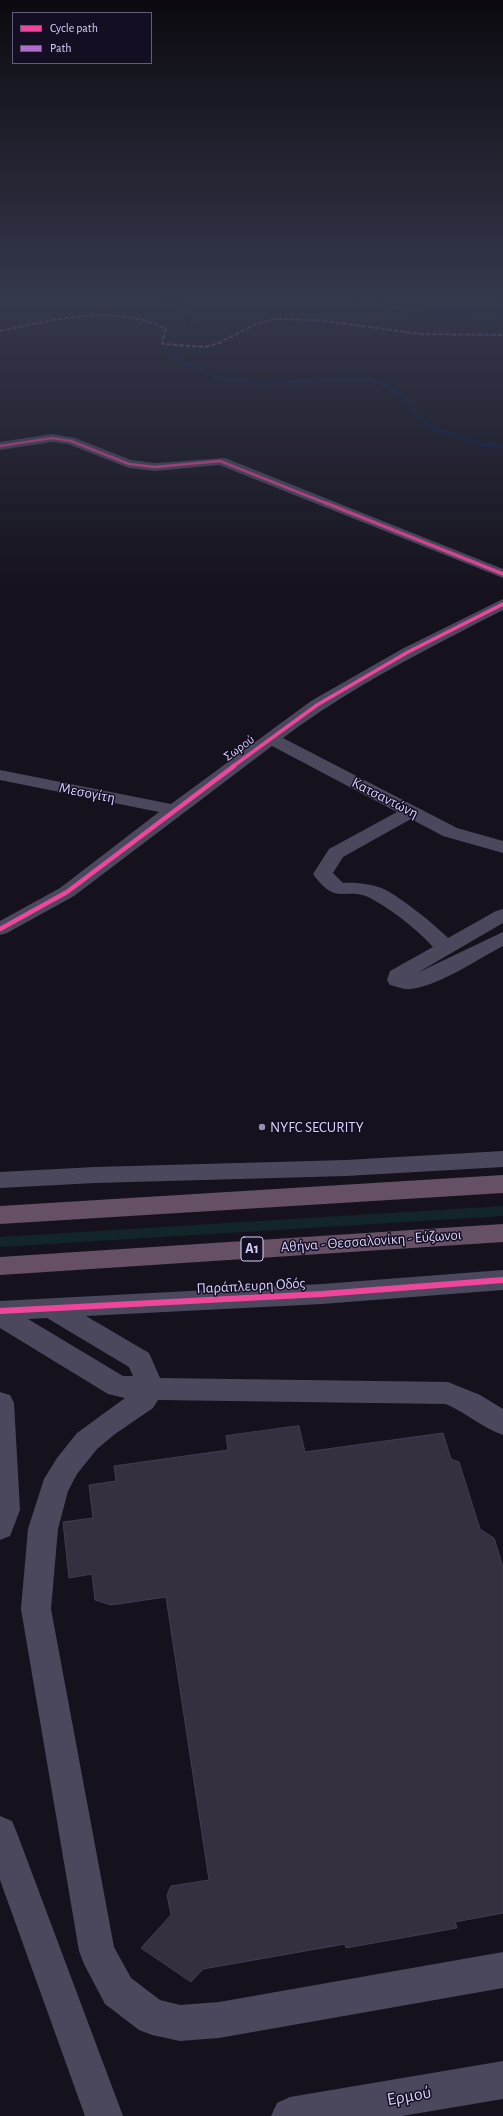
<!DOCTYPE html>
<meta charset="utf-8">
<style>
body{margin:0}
#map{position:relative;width:503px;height:2116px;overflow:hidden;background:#15121d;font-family:"Alegreya Sans",sans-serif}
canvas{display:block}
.legend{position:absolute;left:12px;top:12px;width:140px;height:52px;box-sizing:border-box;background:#130e21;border:1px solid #635c79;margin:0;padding:5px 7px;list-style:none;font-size:12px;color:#dad0fd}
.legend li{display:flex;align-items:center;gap:8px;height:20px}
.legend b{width:20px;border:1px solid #635c79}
</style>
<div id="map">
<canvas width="503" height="2116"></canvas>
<ul class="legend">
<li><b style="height:5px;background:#ed469a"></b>Cycle path</li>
<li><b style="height:5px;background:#b06ccc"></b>Path</li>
</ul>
</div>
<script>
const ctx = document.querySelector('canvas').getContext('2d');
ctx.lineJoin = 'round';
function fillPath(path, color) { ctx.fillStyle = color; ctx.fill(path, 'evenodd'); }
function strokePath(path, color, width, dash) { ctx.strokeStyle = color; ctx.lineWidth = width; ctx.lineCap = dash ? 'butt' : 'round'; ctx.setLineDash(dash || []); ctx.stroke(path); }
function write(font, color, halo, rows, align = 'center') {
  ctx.font = font + ' "Alegreya Sans",sans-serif'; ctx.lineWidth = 3; ctx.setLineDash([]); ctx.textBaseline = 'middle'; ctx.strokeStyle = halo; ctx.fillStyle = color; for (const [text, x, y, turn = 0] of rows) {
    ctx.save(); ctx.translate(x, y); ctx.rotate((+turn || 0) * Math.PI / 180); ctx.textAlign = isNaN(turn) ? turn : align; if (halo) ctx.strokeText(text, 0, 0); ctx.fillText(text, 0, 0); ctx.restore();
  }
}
fillPath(new Path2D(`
 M503,1206V1216L0,1247V1237Z`), '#122629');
strokePath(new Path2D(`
 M168,300L191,312L192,326L172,357L215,377L255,383L368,379L386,385L407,399L417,416L435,429L485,445L503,446
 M354,300L426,314L491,319L503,317`), '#0c173a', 4);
const building = new Path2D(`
 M299,1426L305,1452L443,1433L451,1459L459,1462L480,1529L494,1538L503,1567V1913L455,1922L457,1928L346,1948L345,1944L203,1969L191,1982L141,1948L171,1915L167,1895L171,1886L209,1880L166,1597L111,1605L95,1600L92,1574L69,1578L63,1522L93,1518L89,1485L116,1481L114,1466L228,1450L226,1436Z`);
fillPath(building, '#34303f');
strokePath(building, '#433c51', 1);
fillPath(new Path2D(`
 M52,434L75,438L131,460L155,463L225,458L503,569V578L219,465L155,471L129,468L68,444L52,442L0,450V442Z
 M503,599V610C427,649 351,687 283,738L457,828L503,841V853L443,836L411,819L343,857L333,873L343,883C355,882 374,884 386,890C405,901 433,923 448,938L496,911L503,909V923L417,973L503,932V946C476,960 441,985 411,989C404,990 396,986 390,985L387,980L390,971L433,947C418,930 392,910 372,899C347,885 337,908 313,874L329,849L397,812L272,746L74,896L7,933L0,935V921L60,888L159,812L0,780V770L171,804L311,701L402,649Z
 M503,1151V1167L346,1176L95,1183L0,1188V1172L95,1167L346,1160Z
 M503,1270V1290L322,1304L86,1316L149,1353L160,1378L448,1382L480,1395L503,1409V1435C485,1429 466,1413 446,1404L158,1400L153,1408L115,1434L97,1449L77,1474L68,1491L58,1529L51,1609L114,1947L131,1978L160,2000L180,2005L219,2002L503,1952V1988L219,2038L180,2041L152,2035L139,2030L105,2004L84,1964L79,1951L21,1609L28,1529L44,1479L57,1458L77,1433L125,1398L108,1394L0,1328V1301L322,1284ZM47,1318L129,1367L133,1376H123L28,1319Z
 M0,1392L10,1395L14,1403L20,1510L10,1536L0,1540Z
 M0,1816L12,1821L17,1833L123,2116H85L0,1880Z
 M503,2061V2099L402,2116H271L277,2103L290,2097Z`), '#4b485e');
fillPath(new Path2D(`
 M503,1175V1193L0,1224V1206Z
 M503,1224V1242L0,1275V1257Z`), '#665065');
strokePath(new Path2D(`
 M0,331C54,320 114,303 166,329L162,341L163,344L205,347L219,343L258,323L275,319H287L324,321L421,334L503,335`), '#b06ccc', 2, [4.5, 2]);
strokePath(new Path2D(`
 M0,446L52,438L71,441L129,464L155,467L220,461L328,504`), '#ed469a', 2.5);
strokePath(new Path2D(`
 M326,503L503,574
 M232,767L317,705L408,652L503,604`), '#ed469a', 3.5);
strokePath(new Path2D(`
 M0,929L67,892L234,766`), '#ed469a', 4.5);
strokePath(new Path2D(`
 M0,1311L322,1294L503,1280`), '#ed469a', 6);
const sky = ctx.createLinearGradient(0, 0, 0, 597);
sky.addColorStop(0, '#0c0a10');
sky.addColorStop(0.5, '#35394c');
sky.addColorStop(1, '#35394c00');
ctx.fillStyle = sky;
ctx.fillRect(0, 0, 503, 597);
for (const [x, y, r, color] of [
 [262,1127,4,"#958eaf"]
]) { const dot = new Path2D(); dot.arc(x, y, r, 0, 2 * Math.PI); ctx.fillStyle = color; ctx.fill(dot); strokePath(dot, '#130e21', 1.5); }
write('13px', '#dad0fd', '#130e21', [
 ["Σωρού",239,748,-36]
]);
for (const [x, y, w] of [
 [252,1249,22]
]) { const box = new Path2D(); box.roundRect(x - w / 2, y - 12, w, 24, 3); ctx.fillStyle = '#130e21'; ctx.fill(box); strokePath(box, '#dad0fd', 1); }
write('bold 14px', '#dad0fd', null, [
 ["Α1",252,1249]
]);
write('15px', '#dad0fd', '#130e21', [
 ["Μεσογίτη",87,793,11],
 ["Κατσαντώνη",385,798,27],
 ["Αθήνα - Θεσσαλονίκη - Εύζωνοι",371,1241,-4],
 ["Παράπλευρη Οδός",251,1286,-3]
]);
write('15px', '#dad0fd', '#130e21', [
 ["NYFC SECURITY",270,1127]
], 'left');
write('18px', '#dad0fd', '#130e21', [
 ["Ερμού",409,2096,-10]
]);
</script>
